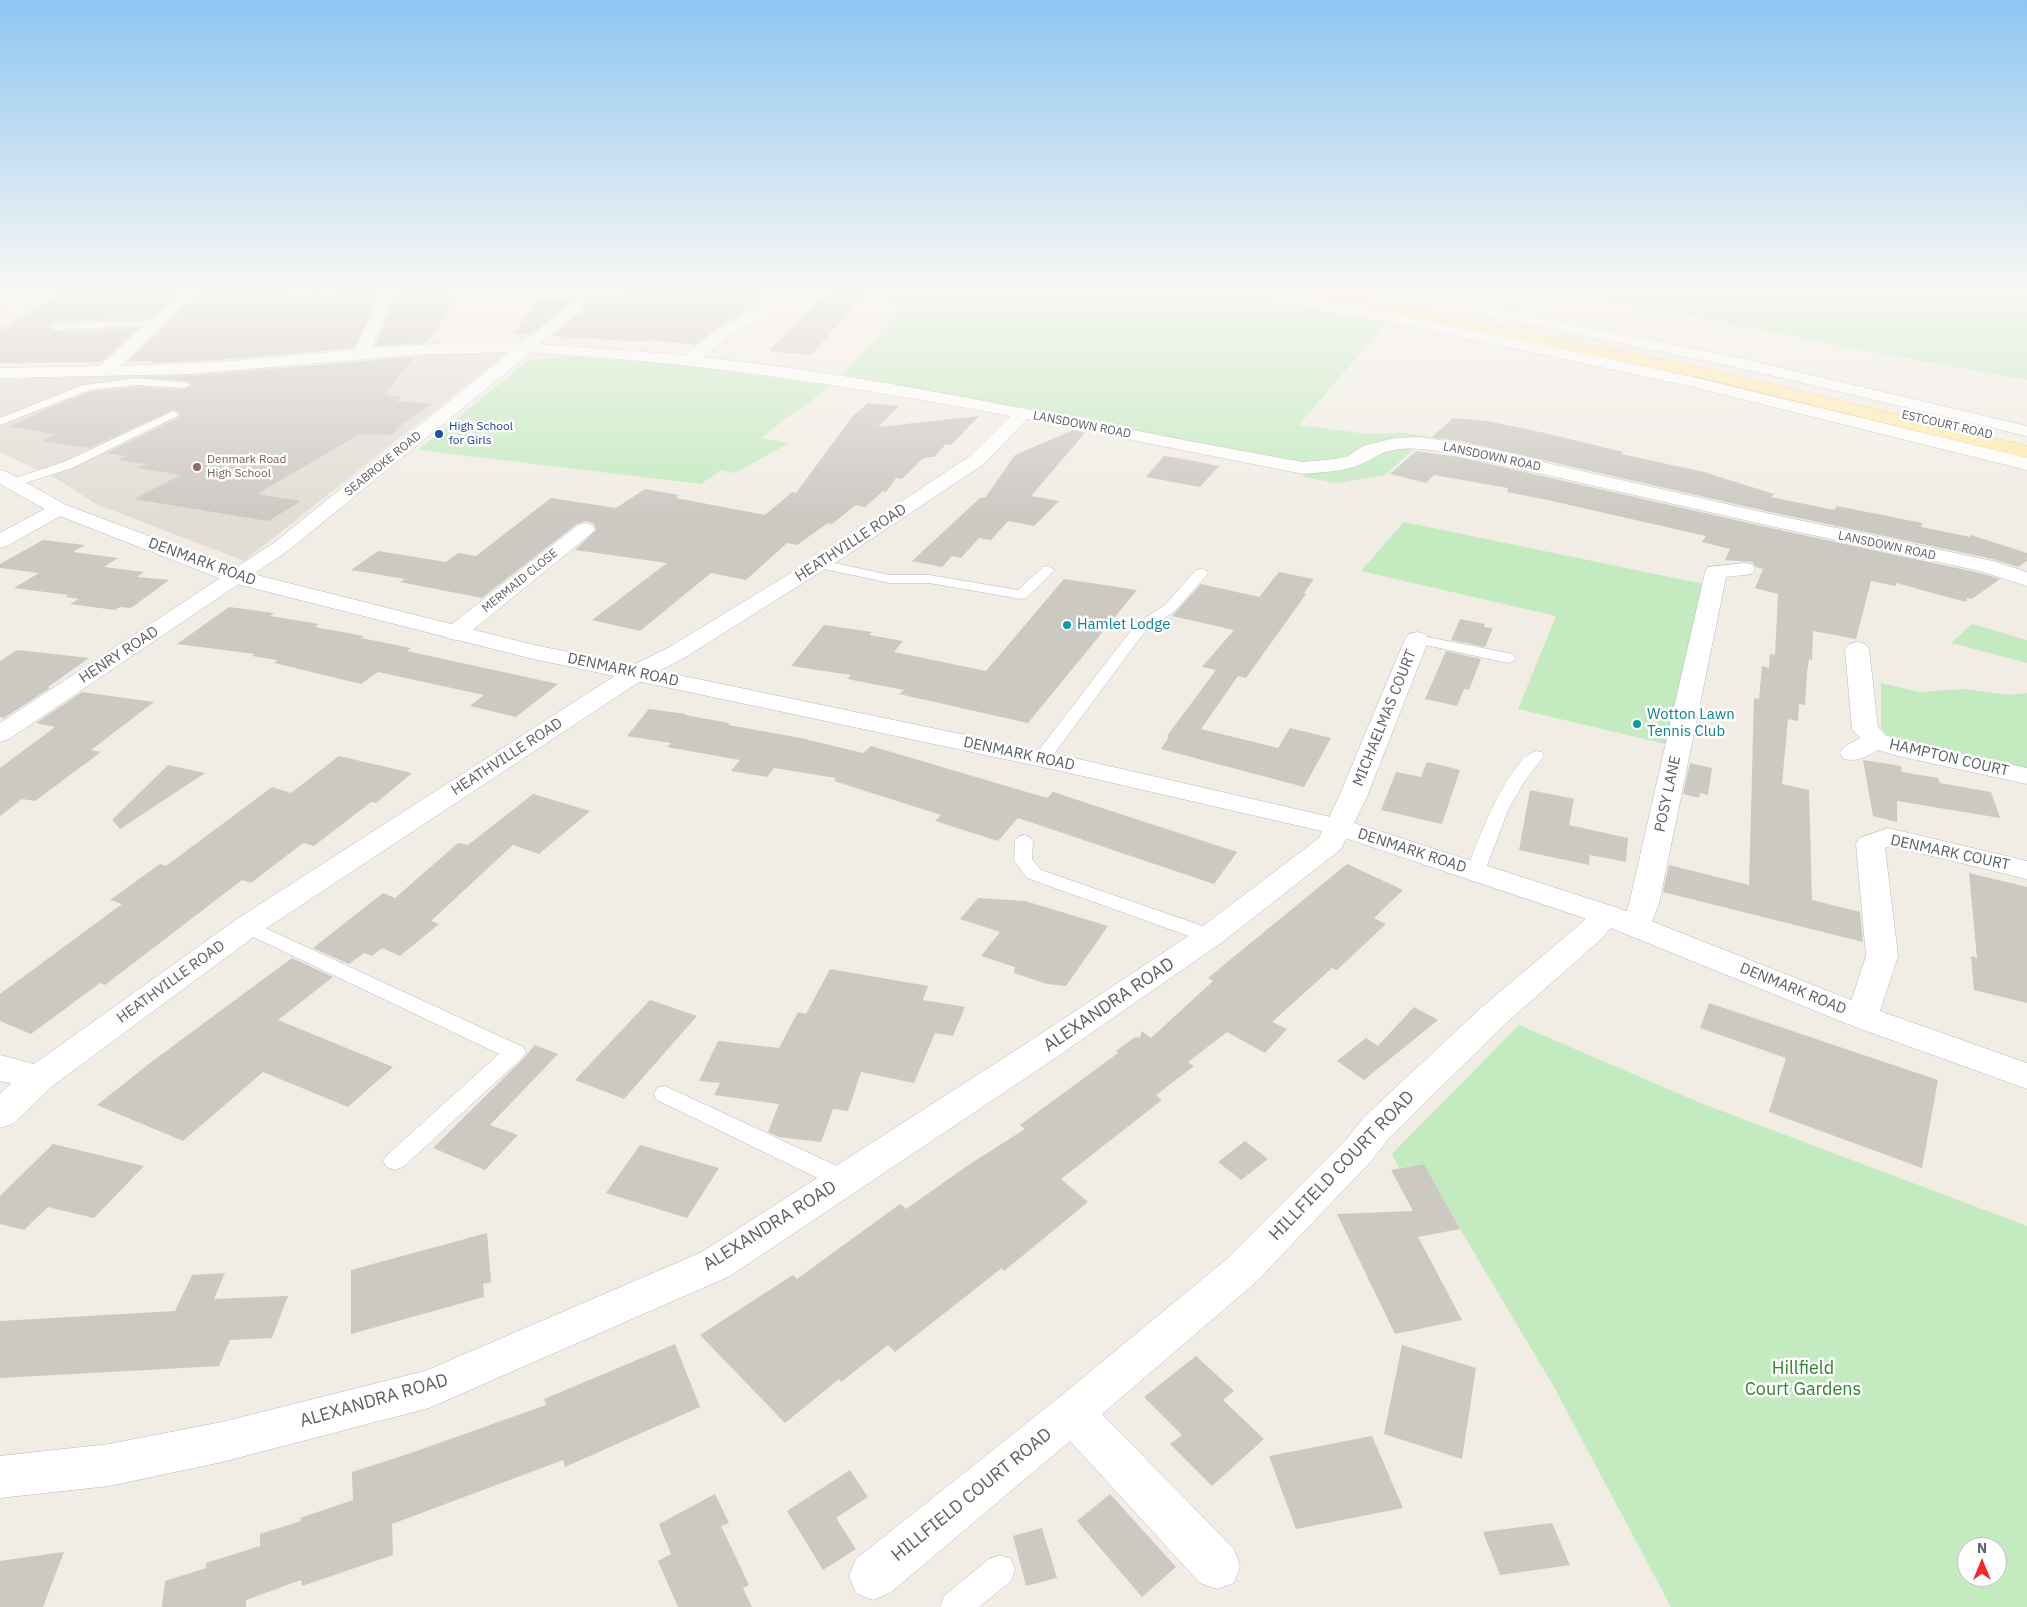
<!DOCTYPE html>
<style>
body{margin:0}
#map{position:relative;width:2027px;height:1607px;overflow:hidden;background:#f1ede5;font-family:"IBM Plex Sans",sans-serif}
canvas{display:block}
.north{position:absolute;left:1957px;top:1537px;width:50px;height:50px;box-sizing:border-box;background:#fff;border:1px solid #bec0c2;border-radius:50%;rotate:0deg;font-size:14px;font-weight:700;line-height:20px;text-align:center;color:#5d6267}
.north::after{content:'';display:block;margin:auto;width:18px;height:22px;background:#f72527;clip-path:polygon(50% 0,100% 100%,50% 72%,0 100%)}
</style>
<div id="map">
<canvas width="2027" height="1607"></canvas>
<div class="north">N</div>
</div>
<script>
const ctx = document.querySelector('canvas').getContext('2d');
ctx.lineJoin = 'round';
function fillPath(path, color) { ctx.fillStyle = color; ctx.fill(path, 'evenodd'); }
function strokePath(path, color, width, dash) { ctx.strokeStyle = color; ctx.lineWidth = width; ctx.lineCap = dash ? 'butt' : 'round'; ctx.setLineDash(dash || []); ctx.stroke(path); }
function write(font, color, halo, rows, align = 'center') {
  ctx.font = font + ' "IBM Plex Sans",sans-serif'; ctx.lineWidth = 5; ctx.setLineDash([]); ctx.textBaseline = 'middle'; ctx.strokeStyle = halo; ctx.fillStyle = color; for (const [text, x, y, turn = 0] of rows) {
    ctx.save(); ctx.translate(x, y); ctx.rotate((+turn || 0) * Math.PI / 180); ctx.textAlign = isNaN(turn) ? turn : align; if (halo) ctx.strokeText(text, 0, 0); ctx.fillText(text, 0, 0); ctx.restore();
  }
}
fillPath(new Path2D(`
 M453,352L507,353L244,561L96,504L59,480L0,452V380H2L282,366L257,391L381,395L416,354Z`), '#e1dcd4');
fillPath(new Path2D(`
 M865,292H1218L1386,323L1299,425L1368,434L1406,433L1457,441L1459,449L1421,443L1385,475L1337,483L1303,477V468L837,382L908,301L860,297Z
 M1569,292H2027V380L1840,346Z
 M567,356L682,365L831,386L760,438L789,443L735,473L721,470L701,484L418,450L528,361Z
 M1404,522L1713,586L1678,747L1518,709L1556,616L1361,571Z
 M1972,624L2027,640V663L1951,643Z
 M1881,683L1919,692L1964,689L2008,695L2027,693V768L1902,743C1893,739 1885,736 1881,727Z
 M1519,1025L1698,1102L2027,1226V1607H1671L1554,1387L1460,1229L1424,1164L1399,1168L1392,1154ZM1967,1547H1997V1577H1967Z`), '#c4eac0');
fillPath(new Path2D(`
 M62,292H179L149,319L55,321L48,325L55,331L139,328L102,362L0,363V330Z
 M200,292H292L290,295L381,292L354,348L218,360L150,363L153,361L127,362Z
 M400,292H454L451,296H457L430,340L426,343L375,346L390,310Z
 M623,292H763L734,319L720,326L695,345L647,340L644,342L552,336L581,312L592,297L623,296Z
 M829,292H867L811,355L768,351Z
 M572,298L569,304L529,335L514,334L537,299Z
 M411,357H414L384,395L402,396L396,401L430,404L404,423L391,435L360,434L257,494L301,501L268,521L134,499L180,475L137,468L146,464L118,460L126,456L107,453L178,418L181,414L174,409L89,448L42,441L56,434L10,427L49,408L90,392L136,387L185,390L192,386L189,381L144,377L191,376Z
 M868,403L899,406L878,427L979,416L951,445L946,444L934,457H927L921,460L902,479L896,478L886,492L883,491L865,507L856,505L832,524L828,523L797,545L787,543L746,580L711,573L640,631L592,620L667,563L575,550L596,530L594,524L586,521L577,524L482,598L400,582L405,579L351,570L378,551L446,562L458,553L476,556L551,498L616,508L645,489L679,495L676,498L765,515L792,492L796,493L852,417Z
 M1453,418L1488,421L1545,433L1623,452L1621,454L1704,472L1774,494L1771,497L1834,510L1837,506L1922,523L1921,527L1970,537L1971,535L2027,553V561L2018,567L1993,559L1775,513L1459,441L1432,437Z
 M1073,430L1085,433L1031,496L1059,501L1034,526L1008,521L991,540L979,538L961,558L952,556L942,567L912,561L981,497L985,498L1015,455Z
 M1416,451L1459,457L1775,529L1980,573L2000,579L1972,599L1967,598L1966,602L1896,583V586L1871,581L1856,639L1813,631L1812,660L1809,659L1807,672L1805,705L1799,704L1798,721L1788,719L1782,784L1809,790L1812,900L1860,912L1863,942L1663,892L1669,865L1749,885L1754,698L1759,699L1762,666L1769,668L1770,654L1775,655L1778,594L1755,588L1763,569L1756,567L1752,562L1725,560L1730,549L1702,542L1706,536L1543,499L1507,492L1508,488L1434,475L1426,483L1390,474Z
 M1164,456L1184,459L1219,466L1200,487L1146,477Z
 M43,540L85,545L73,552L118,558L104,567L144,572L137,577L169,580L134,606L130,608L120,607L115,610L70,604L79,599L66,597L68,595L14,588L39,573L0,568V564Z
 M1279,572L1314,579L1304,593L1306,594L1246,678L1238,676L1201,729L1278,748L1290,728L1331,738L1304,787L1161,749L1169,737L1167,736L1216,670L1202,667L1234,630L1172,616L1201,584L1259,597Z
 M1064,579L1137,590L1028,723L899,694L904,690L847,679L851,675L791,666L824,625L872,632L869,635L903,641L894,652L986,671Z
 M229,607L274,613L270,616L319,624L315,627L364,636L361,638L411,648L407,651L558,684L516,717L470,706L484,695L378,672L361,684L274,663L278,660L252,656L255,654L177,644Z
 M1460,619L1485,624L1484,627L1493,628L1485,647L1451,640Z
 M17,650L89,658L48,687L50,688L4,718L0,717V661Z
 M1446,651L1481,659L1469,690L1464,689L1457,706L1425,699Z
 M82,692L154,702L91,750L101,752L35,801L22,799L0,816V768L55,727L36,723Z
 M649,709L686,714L685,715L729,723L728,725L801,738L863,753L871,746L1047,798L1053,792L1237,852L1214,884L1018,818L998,841L935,821L941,815L834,781L836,778L774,768L767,777L731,771L740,760L667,747L671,743L627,736Z
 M339,756L412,773L376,803L371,802L314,846L303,843L251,883L242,880L105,985L100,983L31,1034L0,1021V994L122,904L110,900L160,864L166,866L272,787L291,793Z
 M1863,760L1901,766L1902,772L1938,778L1940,783L1991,792L2000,818L1897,801V822L1873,816Z
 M1427,762L1460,770L1442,824L1381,810L1396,772L1421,777Z
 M1690,763L1712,768L1708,795L1700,793L1699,798L1683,794Z
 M168,765L205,773L120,829L112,820Z
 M1530,790L1574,799L1569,825L1628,838L1626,862L1590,855L1589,865L1519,850Z
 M533,794L590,811L539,854L513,845L431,921L439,924L400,956L382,948L372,956L364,953L349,964L313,948L383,893L395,898L458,843L468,845Z
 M1347,864L1403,890L1374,918L1386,924L1337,970L1332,968L1272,1022L1287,1029L1265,1053L1227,1032L1188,1062L1194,1066L1156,1095L1162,1100L1061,1179L1088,1202L1004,1271L1002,1268L895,1352L888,1345L841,1382L839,1379L785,1423L700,1335L793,1275L797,1279L900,1204L906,1209L967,1166L1025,1129L1020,1125L1118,1053L1116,1051L1135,1037L1140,1038L1142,1031L1151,1038L1213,981L1208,978Z
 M1969,873L2027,887V1003L1974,990L1971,956L1977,958Z
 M978,898L1025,901L1108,926L1066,986L1047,984L1014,973L1015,967L981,956L1000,932L960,919Z
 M292,958L333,977L278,1020L393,1067L348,1107L263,1072L183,1141L97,1105L154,1060Z
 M830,969L928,986L923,1000L965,1007L953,1036L935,1033L914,1083L861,1072L848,1111L833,1109L821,1142L779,1137L768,1132L779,1104L714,1095L720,1083L699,1081L718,1041L779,1048L798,1012L806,1014Z
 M650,1000L697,1016L624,1099L575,1080Z
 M1709,1003L1938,1080L1922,1168L1769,1112L1786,1058L1700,1028Z
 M1414,1007L1438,1020L1364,1080L1337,1061L1366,1038L1378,1046Z
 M535,1045L558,1054L490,1125L518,1135L485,1170L433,1148L524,1058Z
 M1245,1141L1268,1159L1241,1180L1218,1162Z
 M53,1144L144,1166L94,1218L48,1207L24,1230L0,1224V1196Z
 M640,1145L719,1168L687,1218L606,1193Z
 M1424,1164L1460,1229L1418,1237L1462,1320L1395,1334L1337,1214L1413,1211L1391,1170Z
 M487,1233L491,1282L483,1284L484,1297L351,1334V1270Z
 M225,1273L214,1299L288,1296L272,1338L230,1340L219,1366L0,1378V1321L175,1311L192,1275Z
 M675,1344L700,1407L565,1467L563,1460L392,1524L393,1555L302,1586L301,1580L246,1600V1607H162L165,1581L206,1568V1563L260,1546V1534L301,1521L300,1518L353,1500L352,1472L408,1454L546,1405L544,1399Z
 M1402,1345L1476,1368L1462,1459L1384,1434Z
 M1196,1356L1234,1391L1223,1400L1264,1439L1212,1486L1170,1444L1182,1435L1144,1397Z
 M1372,1436L1403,1508L1296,1529L1269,1456Z
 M850,1470L868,1497L836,1518L856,1549L823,1570L787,1511Z
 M715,1494L729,1523L721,1526L749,1585L743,1588L752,1607H678L658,1561L671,1554L659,1524Z
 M1110,1494L1176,1567L1142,1597L1077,1521Z
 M1552,1523L1570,1565L1500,1575L1483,1532Z
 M1042,1528L1057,1578L1026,1586L1013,1536Z
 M64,1552L43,1607H0V1561Z`), '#ccc8c2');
const service = new Path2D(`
 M157,321L162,324L160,326L55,329L50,326L55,323Z
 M136,378L189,383L190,385L185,388L136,385L90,390L0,425V418L83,385Z
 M173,411L179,414L177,416L72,468L13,487L7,483L9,480L64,462Z
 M820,560L890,575H929L1018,590L1043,567L1048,566L1055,570L1026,598L1021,599L929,583H890L815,567L813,564L815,561Z
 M1201,569L1206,570L1208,573L1206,576L1175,611L1146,630L1047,763H1035L1033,759L1035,755L1136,624L1165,605L1196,570Z
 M1417,635L1508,653L1513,655L1516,658L1513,661L1508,663L1412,642L1410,639L1412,636Z
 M1536,751L1542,752L1544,756L1524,782L1508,810L1485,871L1483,875L1476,877L1469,875L1467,871C1475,845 1509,758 1536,751Z
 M1024,835L1030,837L1033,841L1032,859L1041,870L1217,931L1220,936L1217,941L1210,942L1203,941L1027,878L1014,860L1015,841L1018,837Z
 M248,920L523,1047L526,1052L523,1057L403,1167L395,1170L387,1167L383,1161L387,1155L499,1054L241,931L238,926L241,921Z
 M665,1086L852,1173L856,1180L852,1187L844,1189L836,1187L657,1100L654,1094L657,1088Z
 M1000,1555L1011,1559L1015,1570L1011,1581L979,1607H940L944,1596L989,1559Z`);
const minor = new Path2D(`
 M6,292H24L5,305L0,306V296Z
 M182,292H198L120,366L218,362L355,350L374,309L383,292H398L388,309L372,348L450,343H522L570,305L578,292H593L580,311L540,344L686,355L721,327L772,302L775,299L774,292H788L790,300L777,312L732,334L703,357C905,379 1103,427 1303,462L1336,459L1348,456L1363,446L1395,438L1421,437L1459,443L1775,515L1993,561L2027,572V586L1980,571L1775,527L1459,455C1437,451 1415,446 1393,450C1378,453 1374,459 1361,464C1343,472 1322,472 1303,474L1027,419L984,464L844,557L684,658L645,678L259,933L51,1087L13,1124L0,1128V1094L11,1083L0,1081V1055L34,1064L237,919L627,668L668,648L830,549L970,456L1010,416C851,386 692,361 530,353L289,550L9,739L0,742V723L275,542L510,352L411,355L191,374L0,378V368L100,366Z
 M1248,292H1280L1438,322L1693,377L2027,458V470L1693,387L1438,332L1255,296Z
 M1382,292H1413L1731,356L2027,426V436L1731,366L1389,296Z
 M59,503L66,505L69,509L66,513L7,546L0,548V533L52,505Z
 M585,523L592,525L595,529L592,533L463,638L455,640L447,638L443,633L447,628L578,525Z
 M1744,563L1752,564L1755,569L1752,574L1726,577L1659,904L1647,933L1636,936L1625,933L1621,926L1629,904L1705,572L1708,567Z
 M1417,632L1425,634L1429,639L1366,799L1341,849L1221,943L1048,1063L730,1276L429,1408L222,1462L109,1486L0,1498V1456L109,1444L222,1422L425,1371L702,1252L1024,1045L1199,929L1319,838L1338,799L1405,639L1409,634Z
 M1857,642L1865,644L1869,649L1878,727L1885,735L1905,742L2027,768V784L1898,756L1878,750C1866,757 1858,762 1844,759L1840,753L1844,747L1860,738L1852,729L1845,649L1849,644Z
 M1888,828L2027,861V879L1890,846L1885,848L1898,956L1878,1017L1874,1025L1862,1029L1850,1025L1846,1017L1866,956L1856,844L1860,838Z
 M1607,905L1618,908L1622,915L1600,940L1506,1023L1390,1137L1372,1160L1256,1282L1102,1414L1234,1549L1240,1566L1234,1583L1217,1589L1200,1583L1070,1441L890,1593L873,1600L856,1593L849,1576L856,1559L1057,1399L1228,1258L1346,1140L1364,1117L1482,1007L1578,926L1596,908Z`);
const tertiary = new Path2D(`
 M0,470L7,472L66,505L245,572L530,644L1061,755L1348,821L1618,908L1874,1009L2027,1063V1089L1850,1025L1596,922L1330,833L1061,771L529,658L229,582L52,513L0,484Z`);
const primary = new Path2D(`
 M1298,292H1330L1703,368L2027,446V458L1703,378L1305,296Z`);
strokePath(service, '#b6b9bd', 1);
strokePath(minor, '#b6b9bd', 1);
strokePath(tertiary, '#b6b9bd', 1);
strokePath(primary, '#fdbe52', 1);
fillPath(service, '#fff');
fillPath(minor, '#fff');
fillPath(tertiary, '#fff');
fillPath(primary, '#ffeaac');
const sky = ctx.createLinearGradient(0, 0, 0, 517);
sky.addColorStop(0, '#8ec6f1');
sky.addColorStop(0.56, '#f9f7f3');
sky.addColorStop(1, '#f9f7f300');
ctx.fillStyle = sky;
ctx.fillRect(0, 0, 2027, 517);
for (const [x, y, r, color] of [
 [439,434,5,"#1a4fb4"],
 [197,467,5,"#8d6e63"],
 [1067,625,5,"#0f9aa8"],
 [1637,724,5,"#0f9aa8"]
]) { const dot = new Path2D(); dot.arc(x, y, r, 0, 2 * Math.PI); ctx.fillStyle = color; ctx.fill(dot); strokePath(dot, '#fff', 2); }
write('12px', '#5d6267', '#fff', [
 ["LANSDOWN ROAD",1082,425,11],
 ["ESTCOURT ROAD",1947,425,13],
 ["LANSDOWN ROAD",1492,457,12],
 ["SEABROKE ROAD",383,464,-39],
 ["LANSDOWN ROAD",1887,546,12],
 ["MERMAID CLOSE",520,581,-39]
]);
write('12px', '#164399', '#fff', [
 ["High School",449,427],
 ["for Girls",449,441]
], 'left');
write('12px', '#785e54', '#fff', [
 ["Denmark Road",207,460],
 ["High School",207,474]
], 'left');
write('15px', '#5d6267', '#fff', [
 ["HEATHVILLE ROAD",851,543,-33],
 ["DENMARK ROAD",202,562,20],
 ["HENRY ROAD",119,655,-33],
 ["DENMARK ROAD",623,670,12],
 ["MICHAELMAS COURT",1385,718,-68],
 ["DENMARK ROAD",1019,754,12],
 ["HEATHVILLE ROAD",507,757,-33],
 ["HAMPTON COURT",1949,758,13],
 ["POSY LANE",1668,794,-78],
 ["DENMARK ROAD",1412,851,18],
 ["DENMARK COURT",1950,853,12],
 ["HEATHVILLE ROAD",171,982,-36],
 ["DENMARK ROAD",1793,989,22]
]);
write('15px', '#0d838f', '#fff', [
 ["Hamlet Lodge",1077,625],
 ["Wotton Lawn",1647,715],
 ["Tennis Club",1647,732]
], 'left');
write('18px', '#5d6267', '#fff', [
 ["ALEXANDRA ROAD",1109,1005,-34],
 ["HILLFIELD COURT ROAD",1342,1166,-46],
 ["ALEXANDRA ROAD",770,1226,-32],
 ["ALEXANDRA ROAD",374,1401,-16],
 ["HILLFIELD COURT ROAD",972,1495,-39]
]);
write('18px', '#31852e', '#fff', [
 ["Hillfield",1803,1369],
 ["Court Gardens",1803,1390]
]);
</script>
